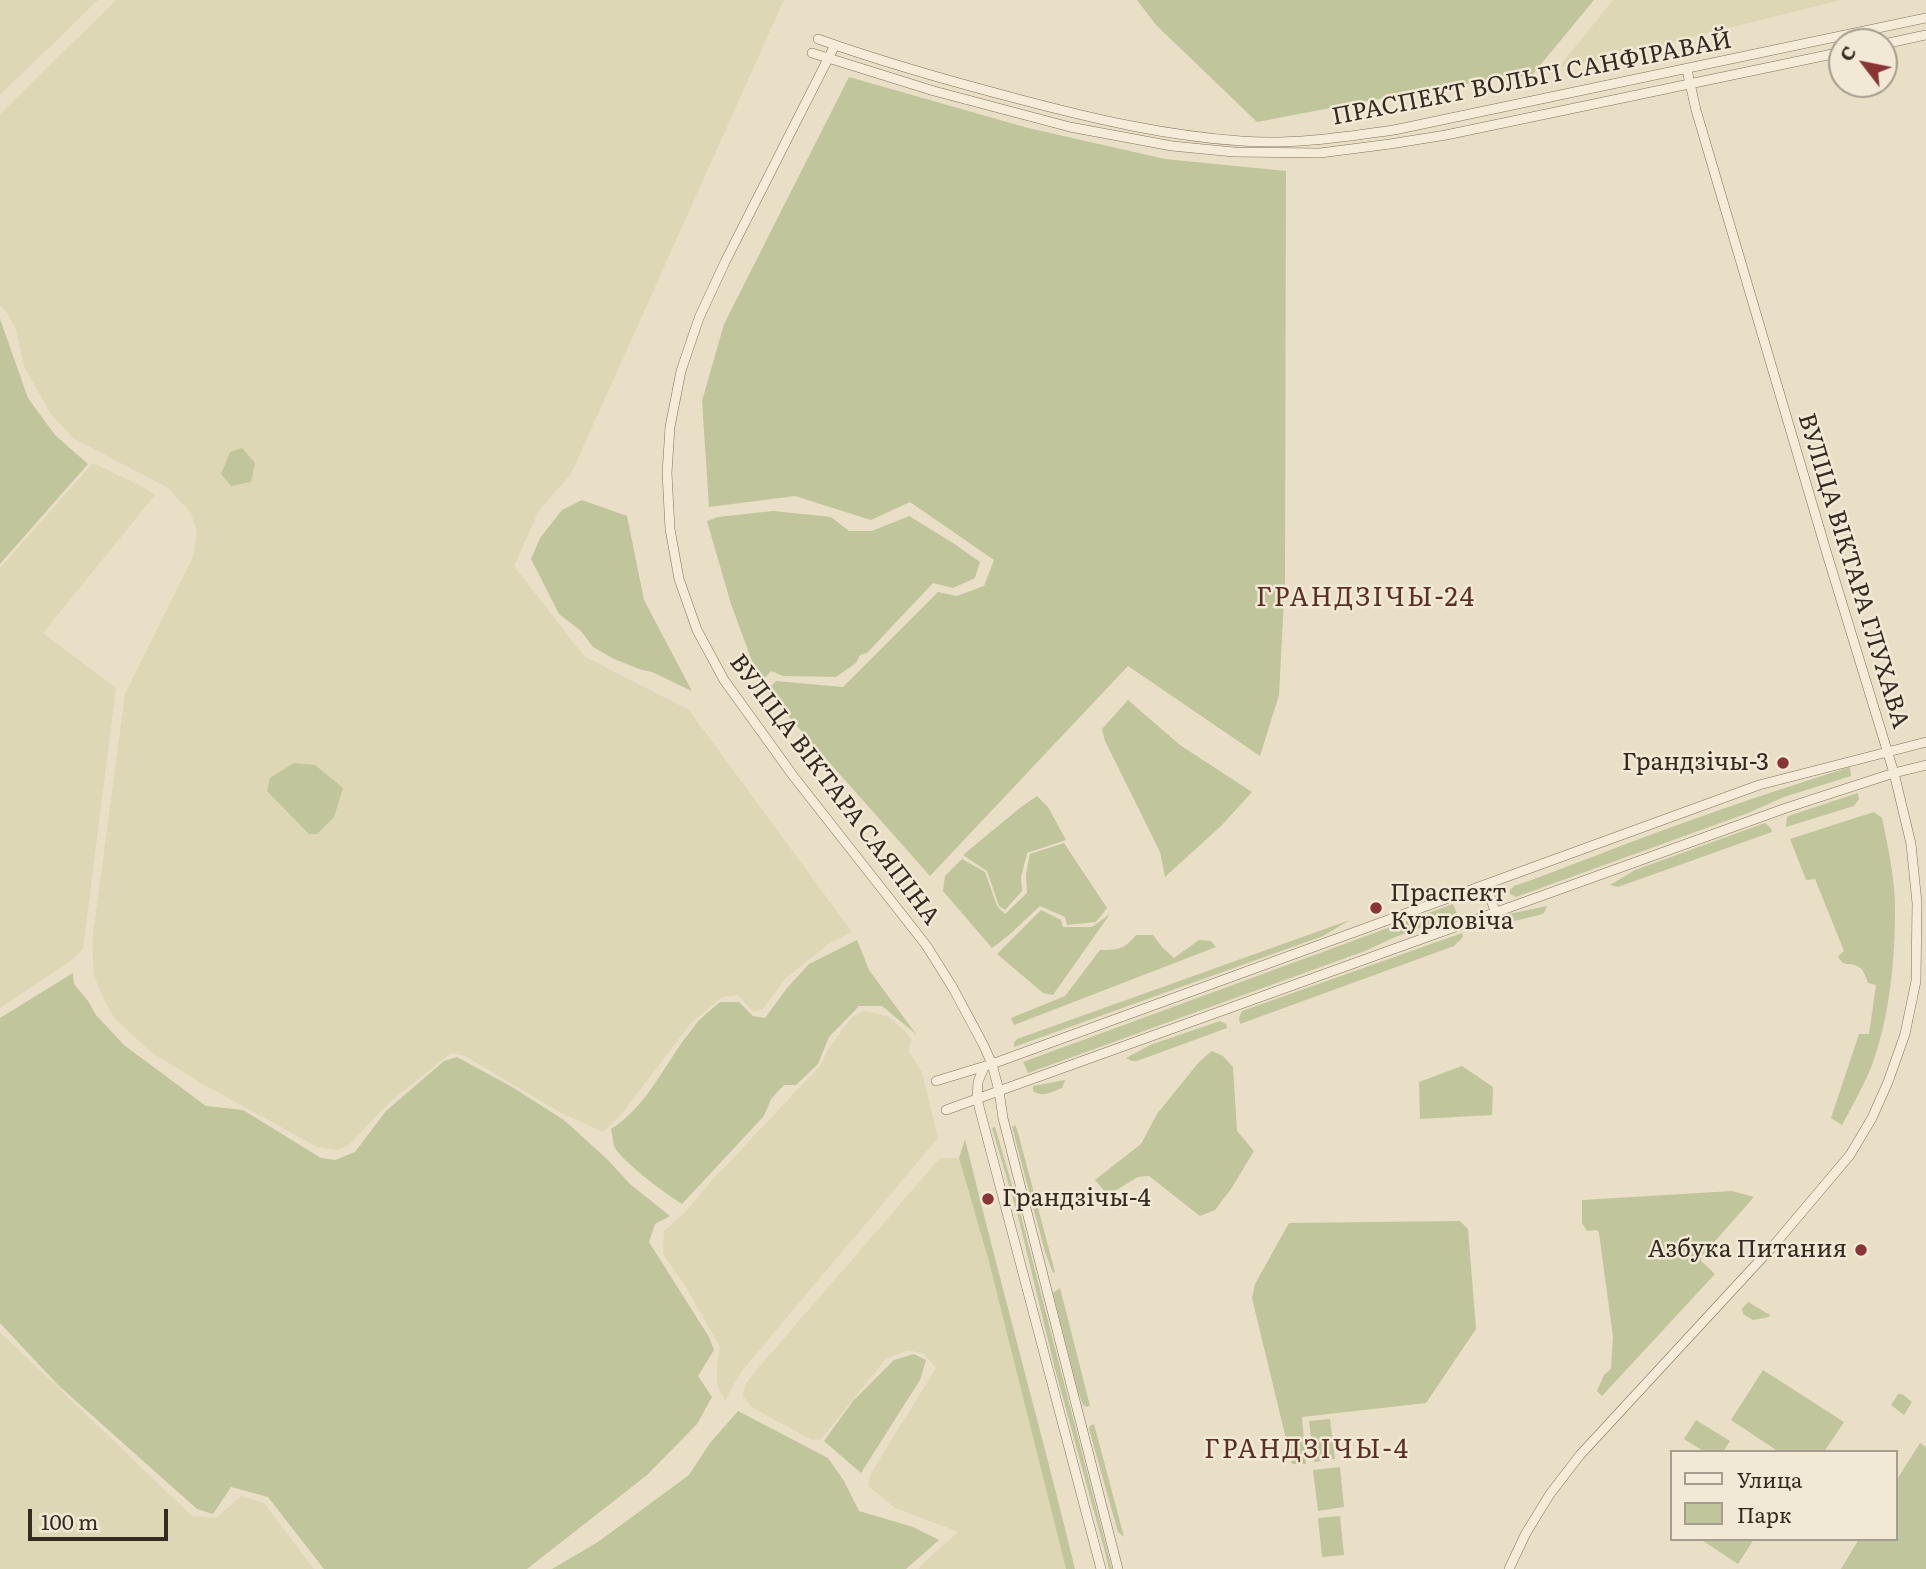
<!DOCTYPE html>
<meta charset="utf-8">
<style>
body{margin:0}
#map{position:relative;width:1926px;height:1569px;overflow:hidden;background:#e9dfc6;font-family:Literata,serif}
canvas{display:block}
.legend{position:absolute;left:1670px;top:1450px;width:228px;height:91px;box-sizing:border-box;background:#f1e9d5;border:2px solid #a59d8d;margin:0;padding:9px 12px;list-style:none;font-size:21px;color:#342a20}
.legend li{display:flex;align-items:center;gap:14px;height:35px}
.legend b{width:35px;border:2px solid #a59d8d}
.north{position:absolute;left:1828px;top:28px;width:70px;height:70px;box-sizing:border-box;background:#f1e9d5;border:2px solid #a59d8d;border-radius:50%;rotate:302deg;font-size:19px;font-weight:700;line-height:28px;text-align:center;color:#342a20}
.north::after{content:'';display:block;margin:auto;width:24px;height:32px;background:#8a3535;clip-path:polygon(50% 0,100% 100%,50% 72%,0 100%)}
.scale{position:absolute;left:28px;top:1509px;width:140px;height:32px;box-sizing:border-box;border:4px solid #342a20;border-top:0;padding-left:9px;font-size:21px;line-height:24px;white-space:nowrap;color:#342a20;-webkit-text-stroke:5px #f1e9d5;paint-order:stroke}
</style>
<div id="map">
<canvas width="1926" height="1569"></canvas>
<ul class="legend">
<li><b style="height:9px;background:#f4ecd8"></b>Улица</li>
<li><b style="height:19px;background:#c0c59b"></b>Парк</li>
</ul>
<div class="north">С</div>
<div class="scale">100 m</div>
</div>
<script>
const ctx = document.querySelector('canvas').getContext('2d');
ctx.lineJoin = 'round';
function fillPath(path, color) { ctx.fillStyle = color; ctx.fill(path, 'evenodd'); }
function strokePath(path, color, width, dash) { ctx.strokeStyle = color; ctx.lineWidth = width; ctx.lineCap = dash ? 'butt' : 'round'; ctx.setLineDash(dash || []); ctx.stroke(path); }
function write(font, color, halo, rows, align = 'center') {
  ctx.font = font + ' Literata,serif'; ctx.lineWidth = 5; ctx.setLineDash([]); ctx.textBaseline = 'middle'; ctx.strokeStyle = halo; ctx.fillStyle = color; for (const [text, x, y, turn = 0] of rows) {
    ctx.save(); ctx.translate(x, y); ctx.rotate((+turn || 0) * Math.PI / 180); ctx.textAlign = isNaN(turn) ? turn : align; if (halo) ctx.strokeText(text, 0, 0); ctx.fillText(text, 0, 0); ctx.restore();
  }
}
fillPath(new Path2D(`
 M0,0H98L0,95Z
 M116,0H784L571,474L538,512L514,566L584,656L689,710L852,932L831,942L785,979L763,1009L753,1012L738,995L722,997L691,1023L620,1116L603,1132L561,1113L463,1055L451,1053L391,1101L349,1145L336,1150L317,1147L201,1083L151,1052L115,1019L104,1000L94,976L92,942L125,694L193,557L197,532L191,513L168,488L73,438L50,413L24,366L16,330L6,311L0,305V114Z
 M1613,0H1841L1613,57L1559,67Z
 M93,463L145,488L155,495L43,633L116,688L83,949L72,960L0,1008V568Z
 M865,1011L887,1016L904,1030L911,1039L909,1052L922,1072L938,1138L740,1373L725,1401L717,1384V1364L720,1347L684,1284L663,1254L664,1231L684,1213L714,1178L820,1066L831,1045L853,1016Z
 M940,1158H959L989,1262L1066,1569H918L944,1544L959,1532L895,1508L868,1486L871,1473L936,1368L924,1354L908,1350L886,1359L821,1439L812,1440L751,1407L743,1396L745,1385L753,1374Z
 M0,1332L192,1516L216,1518L241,1496L264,1503L314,1569H0Z`), '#ddd7b5');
fillPath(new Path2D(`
 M1137,0H1594L1532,75L1436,88L1257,122L1156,25Z
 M849,77L1028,128L1165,159L1286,171L1285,580L1279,695L1260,756L1128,666L930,876L766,691L776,681L843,687L938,592L957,596L984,586L994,560L910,502L871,520L795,496L709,507L702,401L724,324Z
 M0,319L28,398L55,435L88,464L0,564Z
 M242,448L255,463L251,482L231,486L221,474L230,452Z
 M582,500L627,516L644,600L692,691L652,672L639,669L614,659L593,647L581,631L559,614L531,559L540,538L562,510Z
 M773,511L831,517L849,531H872L909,516L953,543L980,562L975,578L953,588L933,583L867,653L860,655L856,663L836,677L783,676L771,671L760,683L731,604L707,521L718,517Z
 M1128,700L1180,745L1252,792L1222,825L1165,877L1160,852L1105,741L1102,729Z
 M294,763L315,765L343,788L334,817L317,834H309L267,791L270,778Z
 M1850,767L1851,776L1784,797L1748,813L1516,897L1510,894V890L1514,886C1541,877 1567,866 1595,856C1679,823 1764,794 1850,767Z
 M1858,793L1859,799L1854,806L1786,827L1787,817L1791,815Z
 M1037,796L1048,807L1066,840L1027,853L1021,877L1022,891L1005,910L999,906L987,871L963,855L1021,807Z
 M1874,812L1882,818C1888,847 1895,879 1895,909C1895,960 1890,1014 1873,1062C1865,1084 1853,1104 1842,1125L1831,1118L1859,1034H1869L1876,985L1868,983C1866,978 1864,970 1859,967C1849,961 1844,969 1838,956L1844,951L1815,879L1806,880L1790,839Z
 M1765,823L1771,828L1772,832L1618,887L1610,885L1635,870Z
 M1064,843L1107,908L1096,922L1067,925L1065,917L1040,906L1009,935L992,948L943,891L945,876L962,859L985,872L997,906L1005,914L1027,893L1026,874L1030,854Z
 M1453,904L1457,914L1393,938L1365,951L1028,1073L1023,1062Z
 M1547,906L1544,913L1539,915L1506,923L1509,914Z
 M1041,910L1061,920L1063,927H1092L1110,914L1053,995L1043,993L997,954Z
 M1350,920L1323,936L1014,1047V1043L1017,1039Z
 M1462,933L1463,937L1454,946L1240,1024L1239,1018L1242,1011Z
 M1136,935H1153L1163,948L1174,958L1199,940L1211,941L1216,947L1014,1025L1011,1018L1065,996L1100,950C1118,950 1125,949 1136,935Z
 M857,940L869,970L916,1034L882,1006H859L829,1037L818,1064L796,1085H784L771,1099L764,1116L682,1204C667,1195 621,1161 614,1146C613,1141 612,1134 611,1129C649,1105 665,1062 693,1028C700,1018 711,1010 720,1002H739L753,1016L765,1018L787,988L809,964Z
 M73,973L74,984L88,1001L96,1015L124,1045L206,1106L243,1110L321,1158L335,1160L355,1152L386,1111L444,1061L457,1057L512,1087L564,1120L608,1160L630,1184L670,1216L655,1224L649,1242L709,1337L714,1350L698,1376L712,1397L697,1424L647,1475L527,1569H324L268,1497L231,1487L213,1514L197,1509L59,1386L0,1323V1018Z
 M1220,1021L1226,1024L1227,1028L1137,1061H1132L1126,1058L1150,1045Z
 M1212,1051L1223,1056L1233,1067L1237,1131L1254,1151L1231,1189L1215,1210L1200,1216L1149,1176L1138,1177L1108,1195L1095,1180L1141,1144L1157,1114L1199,1062Z
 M1462,1066L1493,1087L1492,1115L1420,1119L1419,1082Z
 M1065,1080L1062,1088C1051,1092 1043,1098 1033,1091V1086Z
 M1015,1125L1017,1129L1055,1272L1053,1273L1045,1252L1012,1127Z
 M995,1127L1021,1216L1112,1569H1109L1105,1552L1055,1369L1018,1216L992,1128Z
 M965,1139C1000,1283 1040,1425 1075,1569H1066L989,1262L959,1158Z
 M1732,1191L1754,1197L1701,1257V1261L1715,1274L1602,1396L1597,1391L1604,1375L1611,1369L1613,1337L1599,1233L1597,1230L1587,1231L1582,1223V1200Z
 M1460,1221L1468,1229L1476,1329L1426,1403L1302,1417L1306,1464H1292L1252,1298L1255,1284L1289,1223Z
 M1060,1288L1090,1406L1087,1407L1083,1405L1078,1391L1053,1293Z
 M1748,1302L1770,1315L1769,1317L1753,1320L1743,1314L1742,1309Z
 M914,1354L926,1360L920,1380L861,1473L824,1441L853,1401L894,1360Z
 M1763,1370L1844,1422L1824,1452H1779L1731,1420Z
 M1898,1394H1902L1912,1402L1904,1415L1891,1405Z
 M738,1411L828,1458L844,1481L859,1511L913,1527L939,1540L906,1569H552L598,1542L689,1475L710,1443Z
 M1330,1419L1335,1459L1314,1462L1309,1421Z
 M1696,1420L1730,1441L1723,1452H1705L1684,1439Z
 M1094,1424L1124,1537L1118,1532L1089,1429L1090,1426Z
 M1920,1443L1926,1447V1569H1841L1859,1539H1896V1481Z
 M1340,1467L1344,1507L1318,1511L1313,1470Z
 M1340,1516L1344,1555L1322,1557L1318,1518Z
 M1704,1539H1754L1738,1564L1703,1541Z`), '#c0c59b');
const minor = new Path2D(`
 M818,39C885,63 953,82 1022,100C1094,119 1167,136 1241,141C1292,145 1344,137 1394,130L1926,18
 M1884,44L1926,35
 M835,45L725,262L699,318L681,371L670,427L667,473L670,529L679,579L697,630L724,680L794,777L926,945L953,988L983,1044L992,1064L999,1091L1003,1118L1118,1569
 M812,53L934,91L1070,127L1172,146L1234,152L1320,153L1390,144L1446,135L1842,52
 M1486,885L1495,911
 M984,1067L978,1082L977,1099L1101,1569
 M936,1081L992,1064L1759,785L1926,742
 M946,1110L1786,808L1894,773L1926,765
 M1509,1569L1526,1533L1550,1494L1580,1455L1774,1245L1850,1155L1872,1118L1888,1082L1905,1034L1916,981L1917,903L1911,844L1894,773L1827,554L1696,110L1687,70`);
strokePath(minor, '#82715e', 10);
strokePath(minor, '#f4ecd8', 9);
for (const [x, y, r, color] of [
 [1783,763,7,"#8a3535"],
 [1376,908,7,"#8a3535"],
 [988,1199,7,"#8a3535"],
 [1861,1250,7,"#8a3535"]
]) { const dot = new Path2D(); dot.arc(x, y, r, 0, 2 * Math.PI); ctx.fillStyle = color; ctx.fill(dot); strokePath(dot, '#f1e9d5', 2.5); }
write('24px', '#342a20', '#f1e9d5', [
 ["ПРАСПЕКТ ВОЛЬГІ САНФІРАВАЙ",1532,79,-11],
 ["ВУЛІЦА ВІКТАРА ГЛУХАВА",1853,571,73],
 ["ВУЛІЦА ВІКТАРА САЯПІНА",834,790,53]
]);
write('24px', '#342a20', '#f1e9d5', [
 ["Грандзічы-3",1769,763],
 ["Праспект",1390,894,"left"],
 ["Курловіча",1390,922,"left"],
 ["Грандзічы-4",1002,1199,"left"],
 ["Азбука Питания",1847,1250]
], 'right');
ctx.letterSpacing = '2px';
write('26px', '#5b3125', '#f1e9d5', [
 ["ГРАНДЗІЧЫ-24",1366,598],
 ["ГРАНДЗІЧЫ-4",1307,1450]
]);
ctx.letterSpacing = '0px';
</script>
